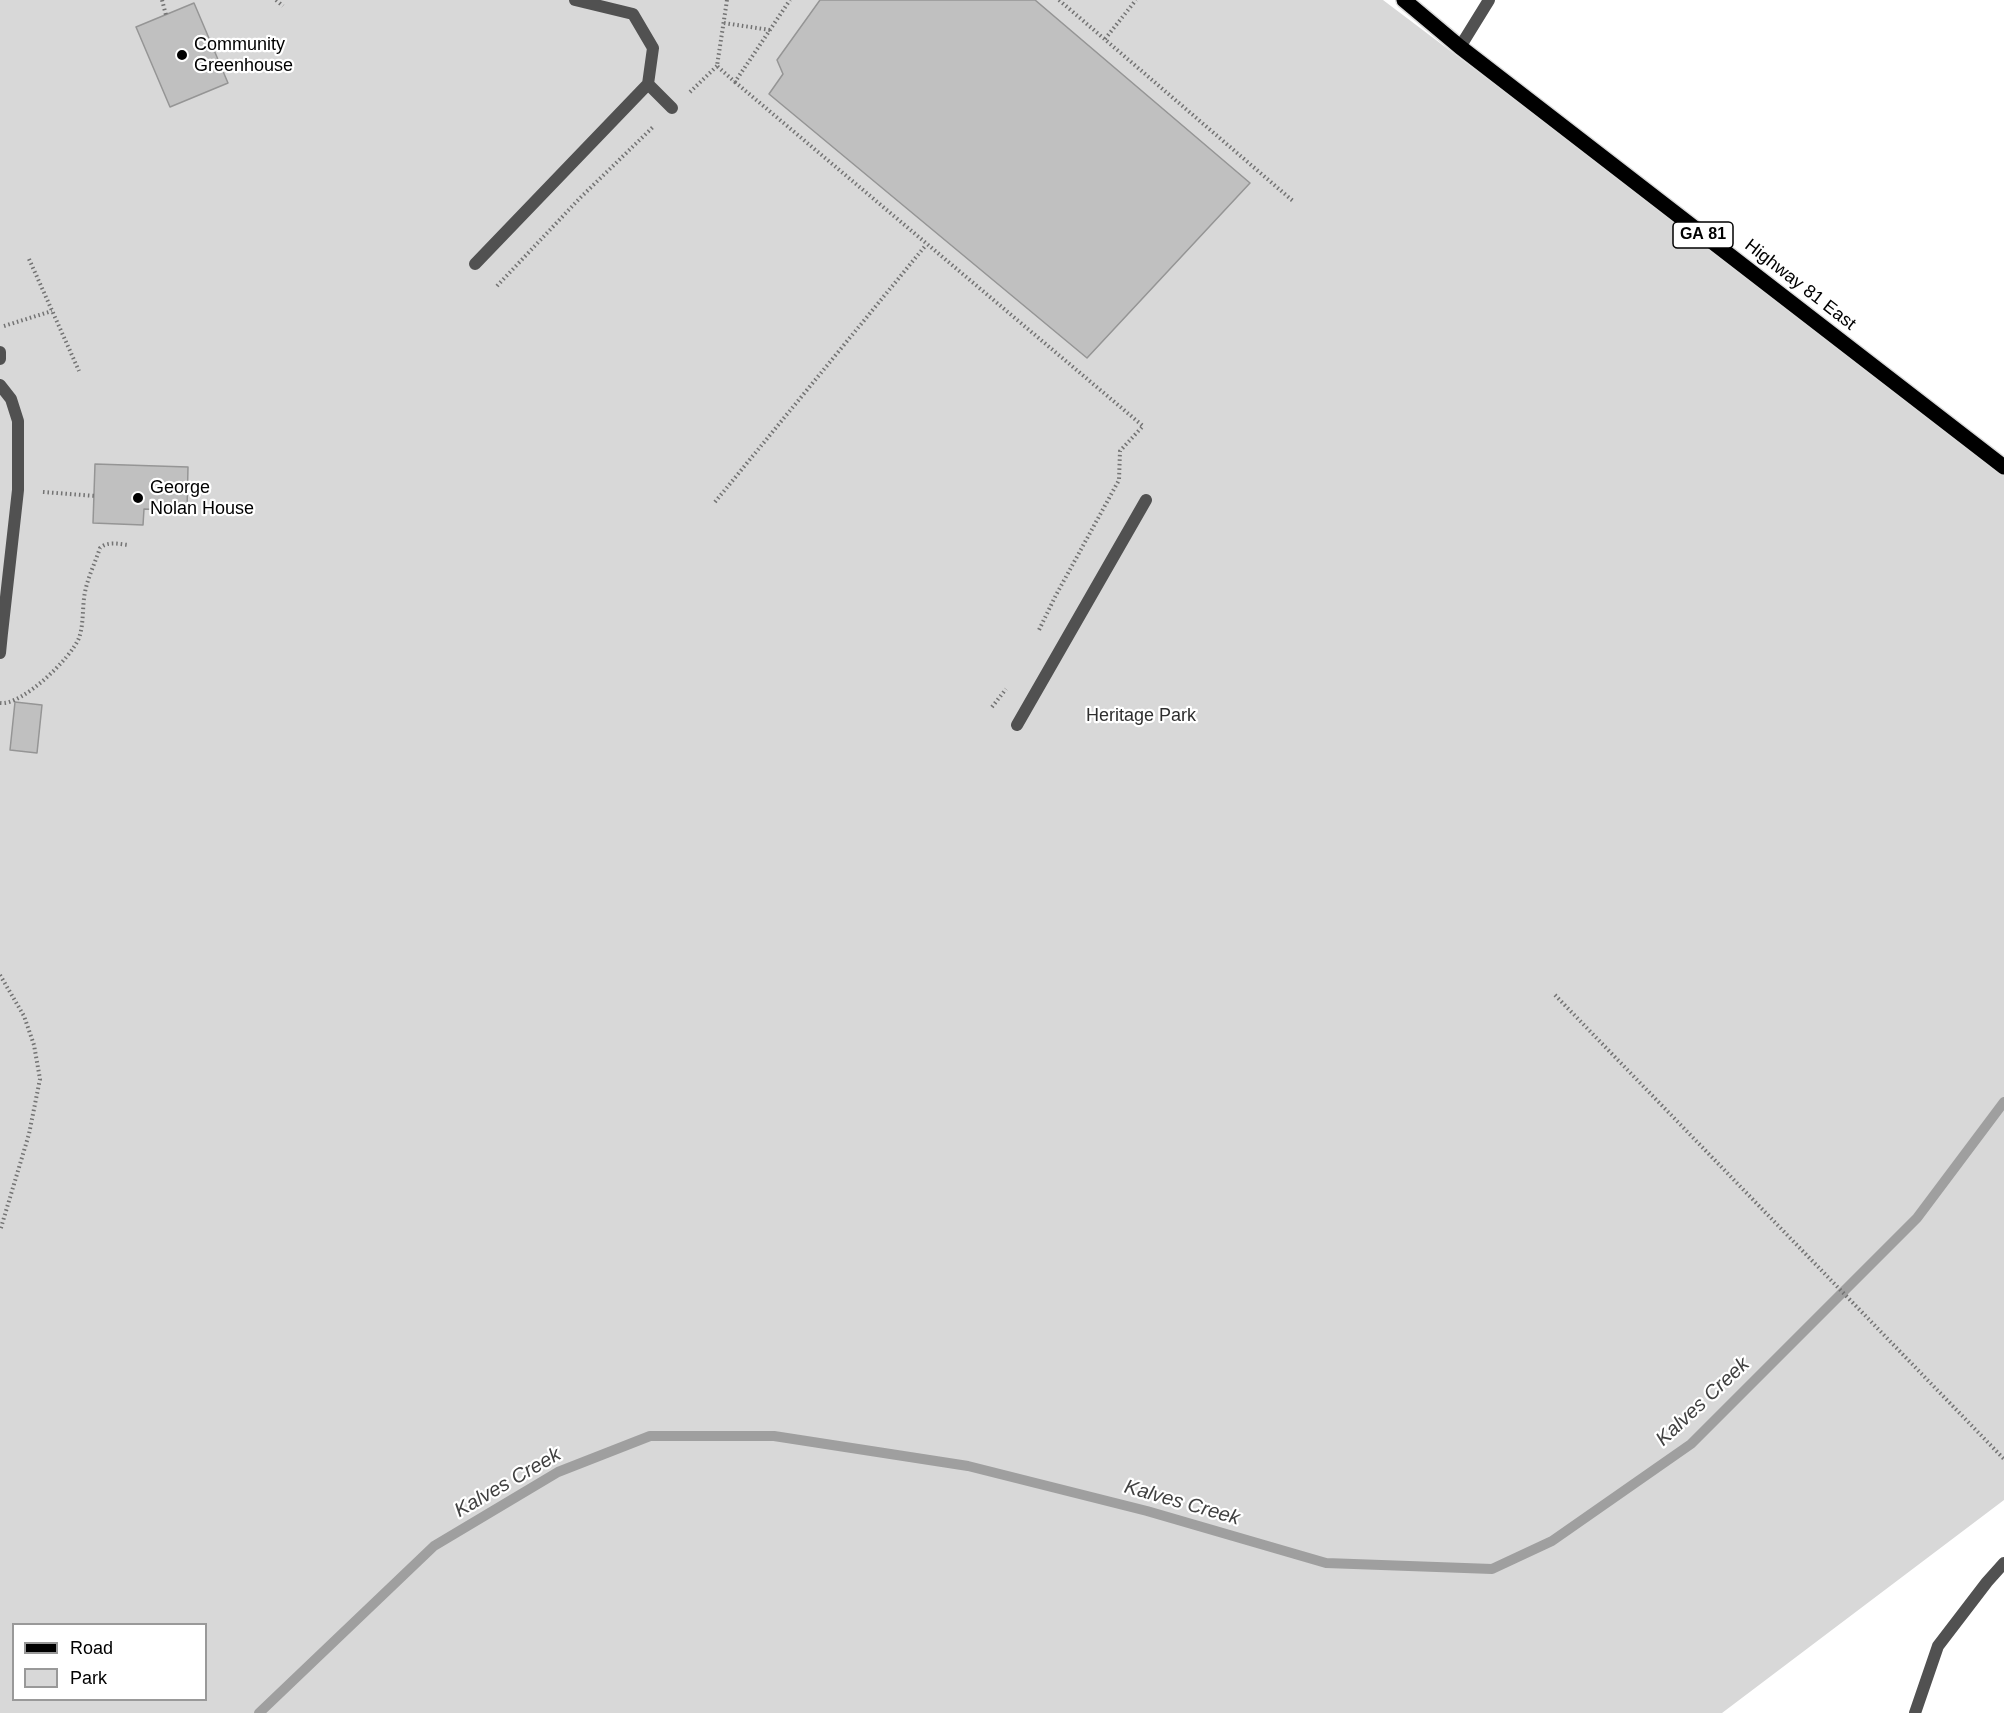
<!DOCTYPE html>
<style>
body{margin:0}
#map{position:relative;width:2004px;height:1713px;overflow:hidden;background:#fff;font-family:Helvetica,sans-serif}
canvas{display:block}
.legend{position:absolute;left:12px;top:1623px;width:195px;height:78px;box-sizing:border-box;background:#fff;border:2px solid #999;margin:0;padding:8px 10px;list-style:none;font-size:18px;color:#000}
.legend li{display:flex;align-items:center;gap:12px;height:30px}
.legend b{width:30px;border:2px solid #999}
</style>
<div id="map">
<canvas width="2004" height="1713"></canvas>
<ul class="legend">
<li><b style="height:8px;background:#000"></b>Road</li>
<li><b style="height:16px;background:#d8d8d8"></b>Park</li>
</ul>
</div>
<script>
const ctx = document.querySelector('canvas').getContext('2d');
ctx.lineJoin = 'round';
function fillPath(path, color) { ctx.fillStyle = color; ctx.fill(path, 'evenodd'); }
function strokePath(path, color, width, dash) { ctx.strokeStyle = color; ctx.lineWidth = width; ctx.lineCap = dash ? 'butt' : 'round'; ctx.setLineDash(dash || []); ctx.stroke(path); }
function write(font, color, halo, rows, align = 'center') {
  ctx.font = font + ' Helvetica,sans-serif'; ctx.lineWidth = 4.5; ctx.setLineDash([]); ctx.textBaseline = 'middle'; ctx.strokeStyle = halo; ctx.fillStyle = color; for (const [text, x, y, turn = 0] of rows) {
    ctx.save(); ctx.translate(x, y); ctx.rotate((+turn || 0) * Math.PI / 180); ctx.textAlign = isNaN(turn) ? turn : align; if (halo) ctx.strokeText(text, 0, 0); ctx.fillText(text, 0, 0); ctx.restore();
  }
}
fillPath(new Path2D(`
 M0,0H1383L2004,469V1500L1722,1713H0ZM14,1624H206V1700H14Z`), '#d8d8d8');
strokePath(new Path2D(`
 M259,1713L434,1546L558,1472L650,1436H774L968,1466L1147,1511L1326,1563L1492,1569L1552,1541L1691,1444L1917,1218L2004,1102`), '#9f9f9f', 10);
const building = new Path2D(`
 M820,0H1035L1250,183L1087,358L769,94L783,74L777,60Z
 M194,3L228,83L170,107L136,27Z
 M95,464L188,467L187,511L144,509L143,525L93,523Z
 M15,702L42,705L37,753L10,750Z`);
fillPath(building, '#c0c0c0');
strokePath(building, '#959595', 1.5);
const primary = new Path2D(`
 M1404,0L1460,47L2004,467`);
strokePath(primary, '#dbdbdb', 18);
strokePath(new Path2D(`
 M162,0L166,15
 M276,0L283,6
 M727,0L717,66L735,82L790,0
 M1059,0L1293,201
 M724,23L770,30
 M1105,39L1136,0
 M735,82L1143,426L1120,451L1119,480L1056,595L1039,630
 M690,92L717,66
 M29,259L79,371
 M497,286L580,198L654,126
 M4,326L52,311
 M43,492L96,496
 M715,502L926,245
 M0,703C22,706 71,658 79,638C84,624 82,607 85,592C88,577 95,563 100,548C108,541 118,544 128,545
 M992,707L1006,689
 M0,975L24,1016L34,1045L40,1079L29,1134L0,1231
 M1555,995L2004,1459`), '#737373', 4, [1.5, 3]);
strokePath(new Path2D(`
 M575,0L633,14L653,48L648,84L672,108
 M475,264L648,84
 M1017,725L1146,500`), '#515151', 12);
strokePath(new Path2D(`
 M1460,47L1489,0
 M0,352V359
 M0,385L11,399L18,421V490L2,633L0,632
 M0,653L2,633
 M1915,1713L1938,1646L1987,1582L2004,1563`), '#515151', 12);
strokePath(primary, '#000', 15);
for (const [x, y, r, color] of [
 [182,55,6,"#000"],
 [138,498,6,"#000"]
]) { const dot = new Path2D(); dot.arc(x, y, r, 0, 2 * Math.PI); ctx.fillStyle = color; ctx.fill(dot); strokePath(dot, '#fff', 2); }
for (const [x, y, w] of [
 [1703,235,60]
]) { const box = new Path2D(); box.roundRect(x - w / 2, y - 13, w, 26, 4.5); ctx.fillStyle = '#fff'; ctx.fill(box); strokePath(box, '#000', 1.5); }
write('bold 16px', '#000', null, [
 ["GA 81",1703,235]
]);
write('18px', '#000', '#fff', [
 ["Community",194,45],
 ["Greenhouse",194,66],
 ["George",150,488],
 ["Nolan House",150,509]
], 'left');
write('18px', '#000', '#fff', [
 ["Highway 81 East",1800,285,38]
]);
write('18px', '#2f2f2f', '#fff', [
 ["Heritage Park",1141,716]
]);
write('italic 20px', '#404040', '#fff', [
 ["Kalves Creek",1703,1402,-43],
 ["Kalves Creek",508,1483,-30],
 ["Kalves Creek",1182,1503,16]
]);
</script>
